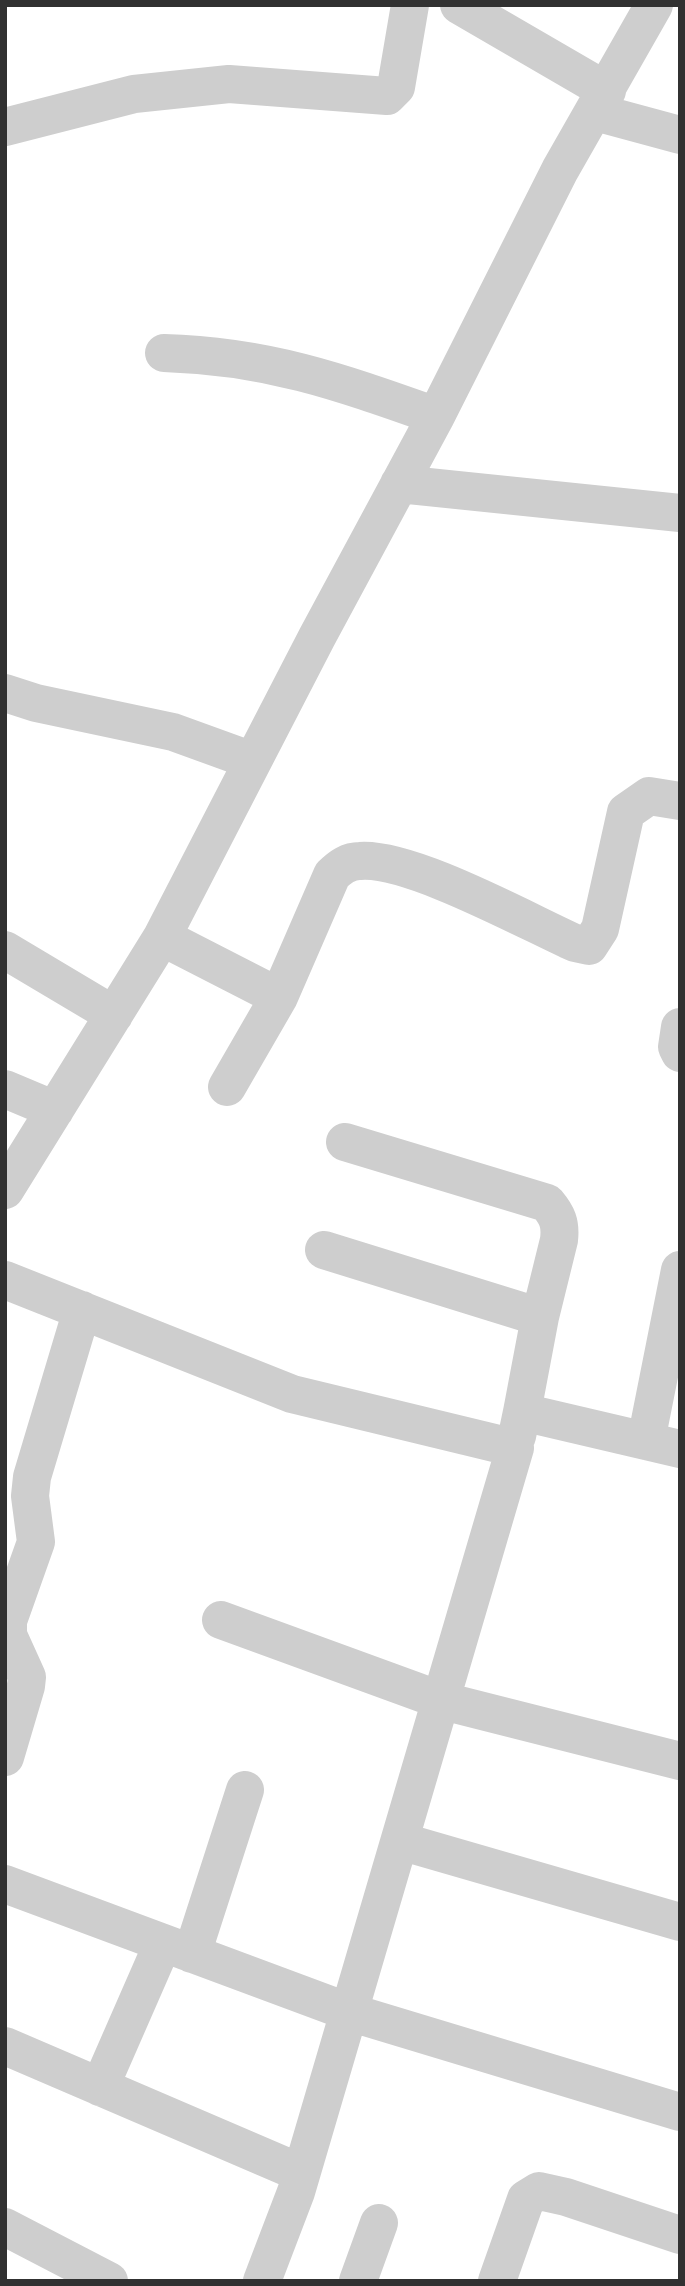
<!DOCTYPE html>
<style>
body{margin:0}
#map{position:relative;width:685px;height:2286px;overflow:hidden;background:#fff;font-family:Karla,sans-serif}
canvas{display:block}
.frame{position:absolute;inset:0;border:7px solid #313131;pointer-events:none}
</style>
<div id="map">
<canvas width="685" height="2286"></canvas>
<div class="frame"></div>
</div>
<script>
const ctx = document.querySelector('canvas').getContext('2d');
ctx.lineJoin = 'round';
function strokePath(path, color, width, dash) { ctx.strokeStyle = color; ctx.lineWidth = width; ctx.lineCap = dash ? 'butt' : 'round'; ctx.setLineDash(dash || []); ctx.stroke(path); }
strokePath(new Path2D(`
 M459,5L607,91
 M595,112L680,135
 M5,127L134,94L229,84L387,96L396,87L410,5
 M164,353C268,356 340,382 436,416
 M399,484L680,513
 M5,693L36,703L173,732L253,761
 M162,937L317,637L436,416L560,170L654,5
 M5,950L114,1015
 M680,1027L677,1047L680,1053
 M227,1087L279,997L332,875C340,867 348,861 360,861C410,857 526,921 575,943L589,946L600,929L626,812L649,796L680,801
 M5,1089L55,1110
 M345,1142L547,1203C557,1215 561,1223 559,1240L540,1317L522,1412
 M5,1190L162,937L279,997
 M324,1250L540,1317
 M5,1280L292,1394L515,1448L296,2192L262,2281
 M517,1436L522,1412L680,1449
 M646,1441L680,1270
 M221,1620L443,1701L680,1761
 M5,1757L26,1686L27,1677L8,1635V1621L36,1542L30,1496L32,1477L82,1310
 M400,1841L680,1922
 M5,1884L349,2012L680,2112
 M192,1954L245,1790
 M5,2046L301,2173
 M100,2087L163,1943
 M5,2227L109,2281
 M358,2281L379,2223
 M497,2281L526,2199L539,2191L566,2197L680,2235`), '#cecece', 38);
</script>
